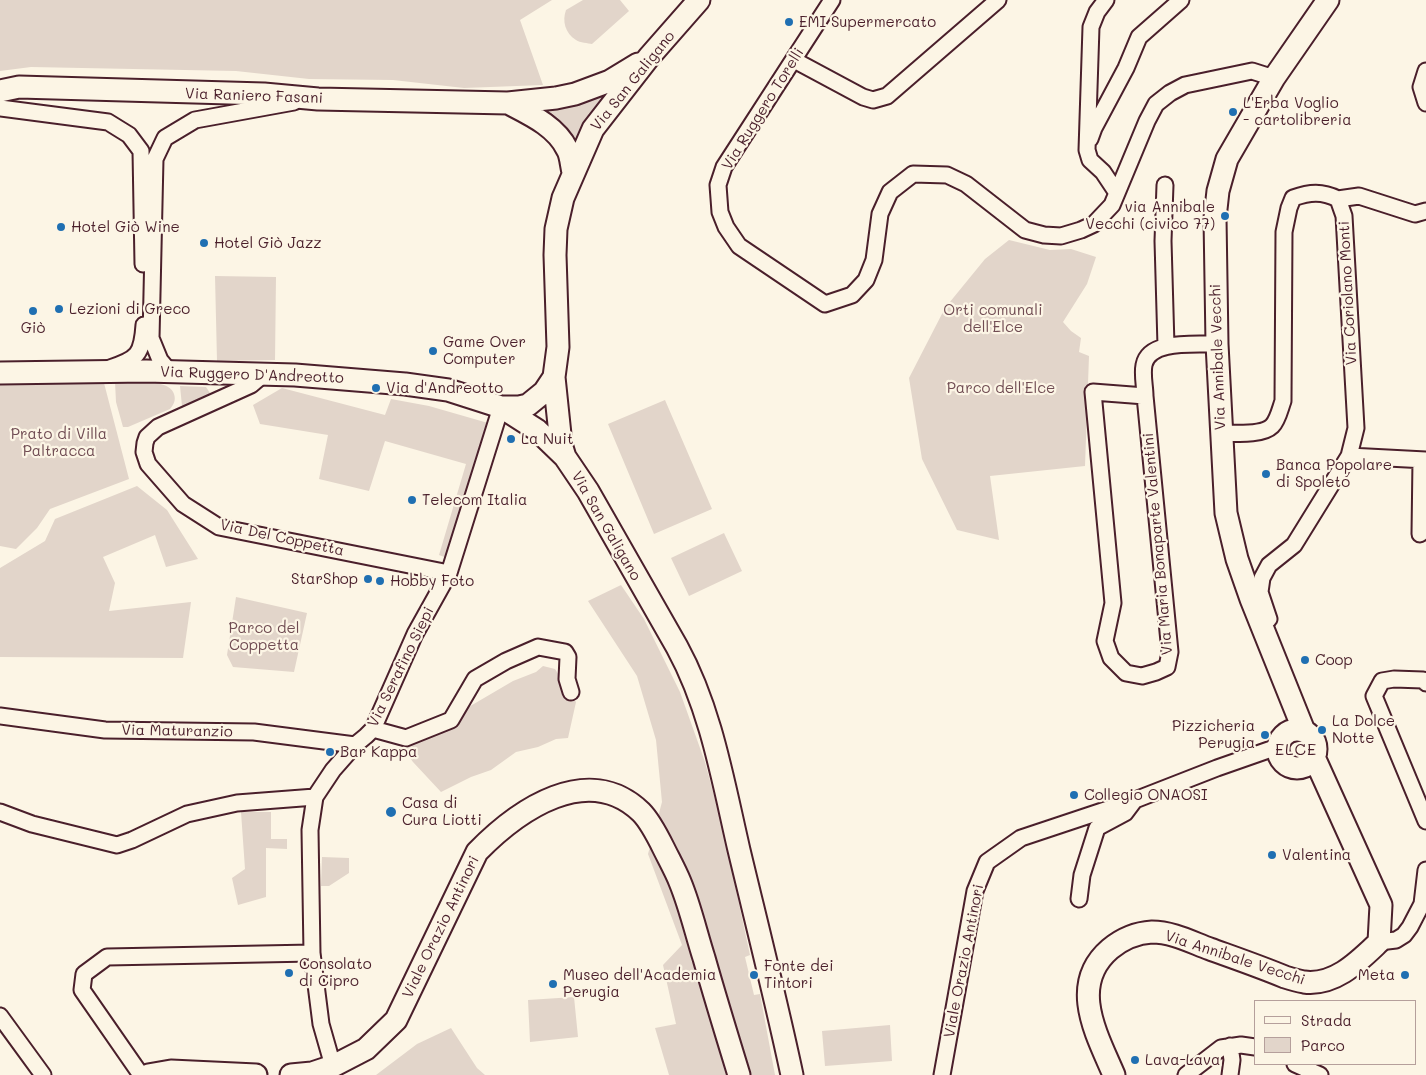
<!DOCTYPE html>
<meta charset="utf-8">
<style>
body{margin:0}
#map{position:relative;width:1426px;height:1075px;overflow:hidden;background:#fcf5e5;font-family:Mali,sans-serif}
canvas{display:block}
.legend{position:absolute;left:1254px;top:1000px;width:162px;height:65px;box-sizing:border-box;background:#fcf5e5;border:1px solid #b59f9b;margin:0;padding:6px 9px;list-style:none;font-size:15px;color:#4a1f2b}
.legend li{display:flex;align-items:center;gap:10px;height:25px}
.legend b{width:25px;border:1px solid #b59f9b}
</style>
<div id="map">
<canvas width="1426" height="1075"></canvas>
<ul class="legend">
<li><b style="height:6px;background:#fcf5e5"></b>Strada</li>
<li><b style="height:14px;background:#e2d5ca"></b>Parco</li>
</ul>
</div>
<script>
const ctx = document.querySelector('canvas').getContext('2d');
ctx.lineJoin = 'round';
function fillPath(path, color) { ctx.fillStyle = color; ctx.fill(path, 'evenodd'); }
function strokePath(path, color, width, dash) { ctx.strokeStyle = color; ctx.lineWidth = width; ctx.lineCap = dash ? 'butt' : 'round'; ctx.setLineDash(dash || []); ctx.stroke(path); }
function write(font, color, halo, rows, align = 'center') {
  ctx.font = font + ' Mali,sans-serif'; ctx.lineWidth = 4.5; ctx.setLineDash([]); ctx.textBaseline = 'middle'; ctx.strokeStyle = halo; ctx.fillStyle = color; for (const [text, x, y, turn = 0] of rows) {
    ctx.save(); ctx.translate(x, y); ctx.rotate((+turn || 0) * Math.PI / 180); ctx.textAlign = isNaN(turn) ? turn : align; if (halo) ctx.strokeText(text, 0, 0); ctx.fillText(text, 0, 0); ctx.restore();
  }
}
fillPath(new Path2D(`
 M0,0H552L520,20L543,85L464,88L393,80L309,79L236,71L31,67L0,71Z
 M583,0H620L629,11L592,44C588,43 580,43 576,40C565,33 562,21 566,10Z
 M604,96L583,126L575,143L530,109L579,105Z
 M1009,240L1050,250L1071,249L1096,257L1087,284L1063,322L1071,331L1081,338L1079,352L1089,356L1085,466L990,476L999,540L957,530L922,459L909,378L945,308L985,259Z
 M215,276L276,277L275,360L217,361Z
 M115,382C129,382 169,378 174,394C176,400 174,404 170,409L128,427H123L116,402Z
 M104,383L129,479L50,509L37,528L16,549L0,546V385Z
 M180,386L206,387L210,393L201,404L182,406Z
 M282,388L385,415L391,399L429,406L488,423L447,558L439,555L466,464L385,441L369,491L319,479L328,435L260,424L253,405Z
 M665,400L712,509L654,534L608,424Z
 M137,486L167,510L198,559L166,567L155,535L103,557L115,583L109,611L191,602L183,658L0,657V568L45,541L55,519Z
 M724,533L742,571L689,596L671,558Z
 M621,585L644,619L680,692L705,762L723,829L750,955L745,957L754,995L760,994L775,1075H669L655,1028L676,1024L663,965L682,945L648,854L662,802L656,740L637,676L588,601Z
 M236,597L307,613L294,672L233,667L227,655Z
 M543,666L555,669L576,702L568,738L556,739L538,747L516,752L491,770L471,777L441,792L413,762L402,747L446,731L467,708L513,681L536,672Z
 M241,812H271V839H287V849L266,848V897L238,905L232,878L245,869Z
 M322,857L349,858V873L329,886H321Z
 M574,997L578,1037L530,1042L528,1000Z
 M890,1025L892,1061L825,1066L822,1031Z
 M451,1028L477,1068L485,1075H376L417,1044Z`), '#e2d5ca');
const street = new Path2D(`
 M832,0L724,167L718,185L720,212L726,227L739,246L825,304L852,295L866,280L874,260L880,214L890,192L913,174L947,175L966,184L1025,230L1044,235L1061,236L1081,230L1094,224L1112,205L1147,121L1156,104L1170,93L1185,85L1252,71L1274,78
 M1106,0L1097,12L1091,27L1087,150L1090,160L1103,172L1117,193
 M794,60L863,97L873,100L887,96L998,0
 M1426,71L1421,87L1426,103
 M0,108L108,122L129,135L141,151L143,264
 M1090,139L1094,128L1126,68L1139,37L1181,0
 M1165,185L1163,241L1166,346
 M1338,199L1359,196L1415,214L1426,211
 M110,368C138,359 142,354 144,325
 M170,372L160,360L151,338L155,159L165,138L195,120L294,102
 M264,374L251,385L158,427L147,437L145,443L144,452L148,464L183,504L219,527L449,573
 M1145,396L1093,392L1113,603L1105,641L1111,658L1126,673L1142,676L1156,672L1167,667L1170,652L1145,396C1145,387 1142,375 1144,365C1149,339 1196,345 1217,344
 M1220,433C1234,433 1262,436 1272,426C1278,420 1280,409 1283,401L1284,232L1289,208L1293,198C1310,192 1322,191 1338,199L1344,216L1356,428L1349,456L1294,545L1269,565L1262,578L1260,592L1269,619
 M1349,456L1426,460
 M1420,534L1421,460
 M1426,683L1423,680L1394,679L1382,681L1374,696L1426,821
 M0,716L105,730L254,732L355,745
 M373,729L406,738L451,720L475,679L506,661L538,647L565,652L568,657L567,679L571,692
 M0,812L32,824L117,845L132,840L187,814L237,803L315,797
 M1079,899L1082,875L1097,828L1125,813L1134,801
 M1379,942L1396,940L1404,935L1410,927L1422,904L1426,870
 M0,1016L43,1075
 M1295,1064L1320,1075
 M333,1066L321,1024L312,953L310,830L315,797L333,770L355,745L366,736L373,729L415,634L449,573L501,407
 M141,1075L82,990L84,974L107,957L312,953
 M942,1075L975,891L987,862L1021,838L1135,800L1217,768L1277,747
 M1186,1075L1221,1048L1241,1045L1255,1047
 M1230,1075L1232,1060L1230,1046`);
const secondary = new Path2D(`
 M699,0L649,57L593,129L563,198L556,229L555,255L558,347L554,377L561,444L565,457L588,491L677,647C711,709 723,781 739,850C757,925 776,1000 792,1075
 M0,91L19,87L264,94L318,99L508,103L556,98L575,94L610,81L638,64
 M508,103C529,114 556,126 567,149C571,155 571,165 573,172
 M0,373L146,371L295,375L405,384L448,390L501,407H519L528,405L544,392L554,377
 M501,407L537,430L565,457
 M1278 749a19 19 0 1 1 38 0a19 19 0 1 1-38 0Z
 M1304,731L1251,599L1237,559L1226,513L1217,344L1215,218L1218,191L1227,159L1274,78L1328,0
 M148,1075L171,1071L256,1075
 M291,1075L312,1073L333,1066L366,1049L396,1020L477,852C518,810 588,761 641,812C651,822 659,839 665,851C670,861 676,872 680,882C690,906 696,933 704,958C715,997 727,1036 739,1075
 M1114,1075C1097,1035 1068,985 1110,949C1122,939 1136,933 1152,932C1172,932 1191,942 1210,949C1235,958 1261,967 1285,977C1291,979 1298,981 1304,982C1335,986 1359,961 1379,942L1381,905L1314,757`);
strokePath(street, '#4a1f2b', 19);
strokePath(secondary, '#4a1f2b', 25);
strokePath(street, '#fcf5e5', 15);
strokePath(secondary, '#fcf5e5', 21);
for (const [x, y, r, color] of [
 [789,22,5,"#1f6fb2"],
 [1233,112,5,"#1f6fb2"],
 [1225,216,5,"#1f6fb2"],
 [61,227,5,"#1f6fb2"],
 [204,243,5,"#1f6fb2"],
 [59,309,5,"#1f6fb2"],
 [33,311,5,"#1f6fb2"],
 [433,351,5,"#1f6fb2"],
 [376,388,5,"#1f6fb2"],
 [511,439,5,"#1f6fb2"],
 [1266,474,5,"#1f6fb2"],
 [412,500,5,"#1f6fb2"],
 [368,579,5,"#1f6fb2"],
 [380,581,5,"#1f6fb2"],
 [1305,660,5,"#1f6fb2"],
 [1322,730,5,"#1f6fb2"],
 [1265,735,5,"#1f6fb2"],
 [330,752,5,"#1f6fb2"],
 [1074,795,5,"#1f6fb2"],
 [391,812,6,"#1f6fb2"],
 [1272,855,5,"#1f6fb2"],
 [289,973,5,"#1f6fb2"],
 [754,975,5,"#1f6fb2"],
 [1405,975,5,"#1f6fb2"],
 [553,984,5,"#1f6fb2"],
 [1135,1060,5,"#1f6fb2"]
]) { const dot = new Path2D(); dot.arc(x, y, r, 0, 2 * Math.PI); ctx.fillStyle = color; ctx.fill(dot); strokePath(dot, '#fcf5e5', 2); }
write('15px', '#4a1f2b', '#fcf5e5', [
 ["EMI Supermercato",799,22],
 ["L'Erba Voglio",1243,103],
 ["- cartolibreria",1243,120],
 ["via Annibale",1215,207,"right"],
 ["Vecchi (civico 77)",1215,224,"right"],
 ["Hotel Giò Wine",71,227],
 ["Hotel Giò Jazz",214,243],
 ["Lezioni di Greco",69,309],
 ["Giò",33,328,"center"],
 ["Game Over",443,342],
 ["Computer",443,359],
 ["Via d'Andreotto",386,388],
 ["La Nuit",521,439],
 ["Banca Popolare",1276,465],
 ["di Spoleto",1276,482],
 ["Telecom Italia",422,500],
 ["StarShop",358,579,"right"],
 ["Hobby Foto",390,581],
 ["Coop",1315,660],
 ["La Dolce",1332,721],
 ["Notte",1332,738],
 ["Pizzicheria",1255,726,"right"],
 ["Perugia",1255,743,"right"],
 ["Bar Kappa",340,752],
 ["Collegio ONAOSI",1084,795],
 ["Casa di",402,803],
 ["Cura Liotti",402,820],
 ["Valentina",1282,855],
 ["Consolato",299,964],
 ["di Cipro",299,981],
 ["Fonte dei",764,966],
 ["Tintori",764,983],
 ["Museo dell'Academia",563,975],
 ["Perugia",563,992],
 ["Meta",1395,975,"right"],
 ["Lava-Lava",1145,1060]
], 'left');
write('15px', '#4a1f2b', '#fcf5e5', [
 ["Via San Galigano",633,81,-51],
 ["Via Raniero Fasani",254,96,2],
 ["Via Ruggero Torelli",763,109,-58],
 ["Via Coriolano Monti",1348,293,-93],
 ["Via Annibale Vecchi",1218,357,-92],
 ["Via Ruggero D'Andreotto",252,375,2],
 ["Via San Galigano",606,526,60],
 ["Via Del Coppetta",282,538,12],
 ["Via Maria Bonaparte Valentini",1158,544,-95],
 ["Via Serafino Siepi",401,667,-64],
 ["Via Maturanzio",177,731,1],
 ["Viale Orazio Antinori",441,927,-64],
 ["Via Annibale Vecchi",1235,958,18],
 ["Viale Orazio Antinori",964,961,-79]
]);
write('15px', '#704c53', '#fcf5e5', [
 ["Orti comunali",993,310],
 ["dell'Elce",993,327],
 ["Parco dell'Elce",1001,388],
 ["Prato di Villa",59,434],
 ["Paltracca",59,451],
 ["Parco del",264,628],
 ["Coppetta",264,645]
]);
ctx.letterSpacing = '1px';
write('16px', '#4a1f2b', '#fcf5e5', [
 ["ELCE",1296,750]
]);
ctx.letterSpacing = '0px';
</script>
